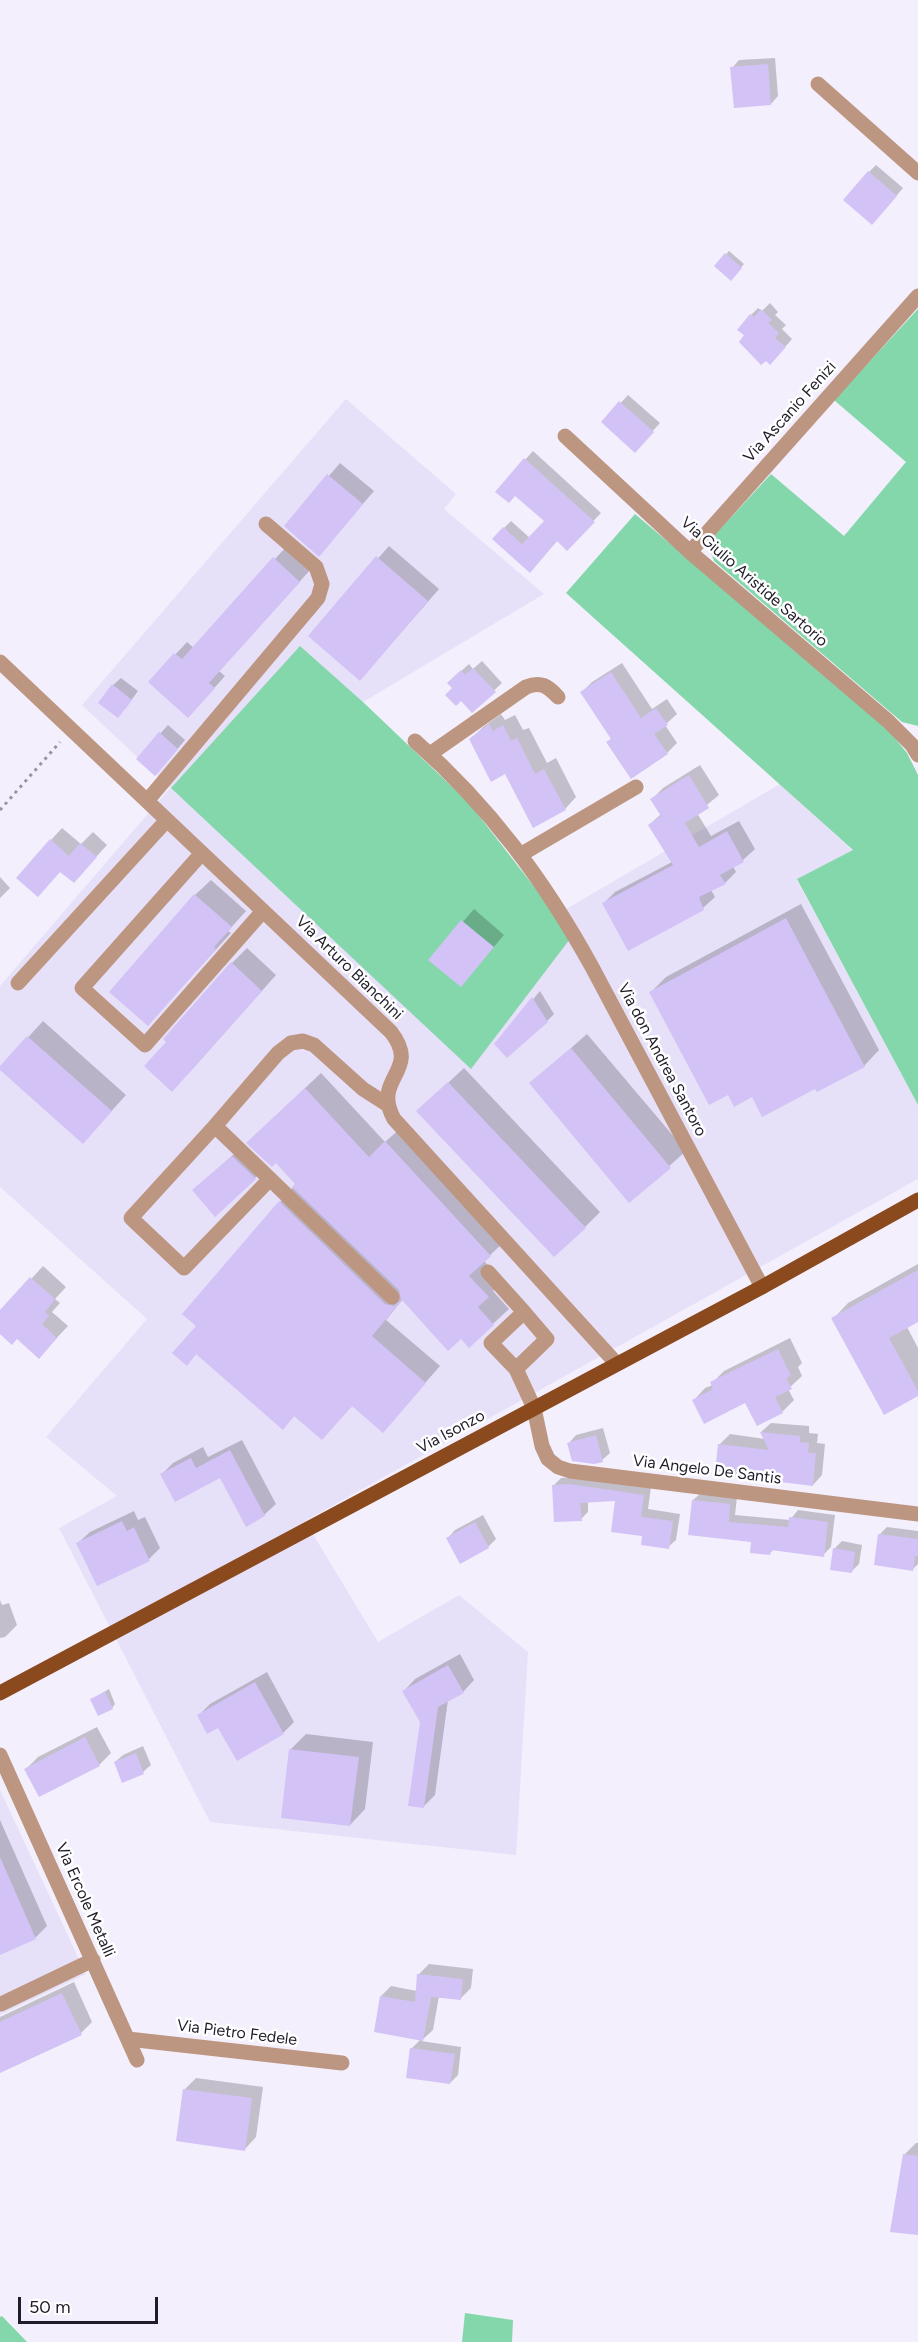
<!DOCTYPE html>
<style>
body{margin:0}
#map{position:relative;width:918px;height:2342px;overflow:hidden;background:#f3effd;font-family:Figtree,sans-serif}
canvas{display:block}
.scale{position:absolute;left:18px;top:2297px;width:140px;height:27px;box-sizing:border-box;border:3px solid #201c28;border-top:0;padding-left:8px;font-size:18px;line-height:21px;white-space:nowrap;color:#201c28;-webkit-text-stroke:4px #fff;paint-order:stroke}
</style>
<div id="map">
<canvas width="918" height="2342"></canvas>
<div class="scale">50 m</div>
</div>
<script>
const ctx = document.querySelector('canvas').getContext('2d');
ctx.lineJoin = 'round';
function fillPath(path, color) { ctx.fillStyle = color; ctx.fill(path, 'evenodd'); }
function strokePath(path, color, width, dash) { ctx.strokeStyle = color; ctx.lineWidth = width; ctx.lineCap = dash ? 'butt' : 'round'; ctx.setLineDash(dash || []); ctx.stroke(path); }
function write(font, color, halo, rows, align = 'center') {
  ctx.font = font + ' Figtree,sans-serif'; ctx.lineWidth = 5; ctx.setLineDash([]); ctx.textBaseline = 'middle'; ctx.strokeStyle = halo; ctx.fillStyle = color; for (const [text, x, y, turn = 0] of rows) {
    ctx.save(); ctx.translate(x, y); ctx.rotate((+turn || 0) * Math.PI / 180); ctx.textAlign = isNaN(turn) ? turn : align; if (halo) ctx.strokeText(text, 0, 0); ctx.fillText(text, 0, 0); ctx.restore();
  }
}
fillPath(new Path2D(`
 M346,399L456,494L444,509L544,594L363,702L300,647L556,915L780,784L853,851L797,880L918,1105V1179L305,1521L378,1642L459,1595L528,1652L516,1855L210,1822L59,1528L117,1496L46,1437L147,1319L0,1187V986L170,788L82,705Z
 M0,1790L86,1974L0,2015Z`), '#e7e0f9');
fillPath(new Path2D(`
 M918,309V726L902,722L714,561L710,550L711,539L771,474L844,536L906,462L834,400Z
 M635,514L882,722L907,753L918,775V1105L797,879L853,850L566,593Z
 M300,646L363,702L469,803L556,915L570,939L471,1069L171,788Z
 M465,2313L513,2320L512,2342H462Z
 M2,2316L27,2342H0V2317Z`), '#84d7ab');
fillPath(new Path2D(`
 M775,58L778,96L771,104L732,68L739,60Z
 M876,165L903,188L880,215L869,172Z
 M729,251L744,264L731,279L716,266Z
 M770,303L778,312L775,315L786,325L782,329L792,339L777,356L746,335L751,315L758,308L762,311Z
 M628,395L660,423L642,443L603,422Z
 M533,451L601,513L567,548L558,540L537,563L504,528L511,521L530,538L547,521L515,494L497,491Z
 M340,463L374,491L319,555L286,526Z
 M389,546L439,589L371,667L310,636Z
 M286,547L311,569L219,671L225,676L200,704L150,682L187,642L194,648Z
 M482,661L502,683L472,711L455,688L457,675L469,664L473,669Z
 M622,663L652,709L667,699L677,714L665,725L677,743L667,753L608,742L612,738L582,692L592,682Z
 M121,678L138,691L125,709L113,685Z
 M501,714L505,720L515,715L523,730L529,728L547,763L556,758L576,797L565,809L506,772L471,739L483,727Z
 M168,725L185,740L163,766L138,758Z
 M700,765L719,795L697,813L711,836L739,821L755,849L743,860L733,866L736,872L725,883L711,890L715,897L703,908L604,903L615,892L672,862L649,825L661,814L652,799L663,788Z
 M62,828L81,844L93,832L107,845L74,881L51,840Z
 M0,877L10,888L0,898Z
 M211,880L246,911L228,931L231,933L148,1024L195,895Z
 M801,904L879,1050L864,1066L815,1087L752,1095L651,992L666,977Z
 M474,909L504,935L461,985L430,960Z
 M247,948L276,975L188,1074L232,963Z
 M540,991L554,1014L547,1021L496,1044Z
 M43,1021L126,1095L98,1126L0,1068Z
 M587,1034L686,1151L630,1201L531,1083Z
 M464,1068L600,1212L585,1227L434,1096Z
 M321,1073L385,1142L402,1127L506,1240L484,1261L503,1281L493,1291L509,1309L469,1346L461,1337L403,1299L386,1320L440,1366L383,1431L353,1405L322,1438L295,1415L283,1428L197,1353L187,1364L198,1326L280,1202L297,1183L264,1127Z
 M244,1145L267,1167L215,1214L206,1179Z
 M918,1264V1320L907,1327L918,1348V1394L833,1319L848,1303Z
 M43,1266L66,1287L55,1299L60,1303L52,1312L68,1326L50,1345L0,1332V1313Z
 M790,1338L802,1363L798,1367L802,1376L788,1389L794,1400L782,1412L746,1401L694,1400L705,1388L713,1385L712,1383L724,1371Z
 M771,1423L809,1426V1433L818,1434L817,1443L825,1444L822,1475L813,1485L716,1473L720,1444L730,1434L765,1439L761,1432Z
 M603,1428L610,1453L602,1460L569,1443L576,1435Z
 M242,1440L276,1504L264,1515L221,1476L162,1474L173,1463L203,1447L208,1457Z
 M577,1477L651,1487L648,1509L680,1514L676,1540L668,1547L644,1535L617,1499L588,1501V1512L581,1519L553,1486L561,1478Z
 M701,1493L737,1497L735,1515L790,1520L798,1510L835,1515L831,1547L823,1555L774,1549L770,1553L693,1500Z
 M134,1511L138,1520L145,1517L160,1548L149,1559L78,1543L90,1532Z
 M483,1515L496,1539L488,1547L448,1538L455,1530Z
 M887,1527L918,1531V1564L913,1569L880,1534Z
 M842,1541L862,1545L859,1564L851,1572L834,1549Z
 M0,1600L2,1605L9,1603L17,1625L5,1637L0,1638Z
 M460,1654L474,1680L463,1692L448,1700L435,1795L423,1807L421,1722L404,1691L415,1679Z
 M267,1672L294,1722L283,1733L219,1726L199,1715L210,1704Z
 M109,1689L115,1704L112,1708L92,1699Z
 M97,1727L111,1753L99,1765L26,1769L38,1757Z
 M306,1734L373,1742L365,1809L350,1825L291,1749Z
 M143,1746L151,1765L143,1772L115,1762L123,1755Z
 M0,1820L47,1926L35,1938L0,1953Z
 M429,1964L473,1969L471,1988L460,1999L439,1996L433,2030L421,2041L461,2047L458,2075L450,2083L411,2049L421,2039L381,1996L391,1986L417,1991L419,1974Z
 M74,1982L92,2022L81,2033L0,2071V2017Z
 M196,2078L263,2087L256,2137L245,2149L184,2090Z
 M916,2143H918V2233L904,2155Z`), '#0003');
fillPath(new Path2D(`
 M768,64L771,105L734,108L730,67Z
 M868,171L897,196L872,225L843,200Z
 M725,253L742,268L731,281L714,266Z
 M761,309L772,320L768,323L779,333L775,338L786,347L770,365L766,361L761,365L739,342L744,335L737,330L750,314L754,317Z
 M619,401L654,432L635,453L601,422Z
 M524,458L595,522L567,551L557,541L530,573L492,539L503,527L522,544L544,521L515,496L509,503L495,492Z
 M327,474L363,504L319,557L284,526Z
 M376,556L428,601L360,681L308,636Z
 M273,557L300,582L209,683L215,688L188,718L148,682L174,653L182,659Z
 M473,668L496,692L472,713L461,701L456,706L445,695L452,688L447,683L461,670L465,675Z
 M611,672L641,718L656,708L668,725L654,734L668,754L631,779L606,742L611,739L580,692Z
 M112,684L132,700L118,718L98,703Z
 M489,724L493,731L503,725L511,741L517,738L535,774L544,769L566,810L533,828L505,774L491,782L469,739Z
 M159,732L178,749L155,776L136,759Z
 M689,775L709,808L685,823L699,847L727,831L744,862L720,875L726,884L699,897L704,910L628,951L602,903L673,865L648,825L661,816L650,799Z
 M50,839L69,856L80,843L97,857L74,883L60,872L38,897L16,878Z
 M194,894L232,927L214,947L216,949L148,1026L109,992Z
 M786,918L865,1067L817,1092L815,1089L762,1117L752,1097L734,1107L728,1095L709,1105L649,992Z
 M461,920L494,947L461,987L428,960Z
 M231,962L262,991L172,1092L144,1066L166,1042L163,1039Z
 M532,997L548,1022L507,1058L494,1044Z
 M27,1036L112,1111L83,1144L0,1070V1066Z
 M571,1048L671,1168L629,1203L529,1083Z
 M448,1082L586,1228L554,1257L416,1111Z
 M305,1088L369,1157L385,1141L491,1256L469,1276L489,1297L478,1307L494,1325L469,1348L461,1339L448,1351L402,1300L372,1336L426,1383L383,1433L352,1406L322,1440L294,1416L283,1430L196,1354L187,1366L172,1353L196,1326L182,1314L279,1201L385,1304L394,1306L401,1300L399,1290L292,1187L295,1184L276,1163L272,1167L246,1143Z
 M232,1156L256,1179L215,1217L192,1190Z
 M918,1270V1322L889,1338L918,1391V1396L884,1415L831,1318Z
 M30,1277L55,1299L45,1312L49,1316L42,1324L57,1338L39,1359L17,1339L12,1345L0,1334V1310Z
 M778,1349L791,1376L786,1378L792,1389L775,1397L783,1413L757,1426L745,1403L704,1424L692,1400L713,1389L710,1382Z
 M760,1432L800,1436V1442L809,1443L808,1453H816L813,1486L715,1474L718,1444L769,1450Z
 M596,1435L603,1462L594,1464L572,1461L567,1443Z
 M230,1450L265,1516L246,1527L220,1478L175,1502L160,1474L191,1458L196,1468Z
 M569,1484L644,1495L641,1517L673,1521L669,1549L641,1545L642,1536L611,1532L615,1501L580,1503L582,1521L554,1522L552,1485Z
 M692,1500L730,1504L729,1522L788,1527L789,1517L828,1522L824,1557L771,1550L770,1555L750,1553L751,1542L688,1535Z
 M122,1521L127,1531L134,1527L150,1561L97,1586L76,1543Z
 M475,1522L489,1548L460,1564L446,1538Z
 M878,1534L918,1539V1556H915L913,1571L874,1565Z
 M833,1548L855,1552L852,1573L830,1570Z
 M448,1665L464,1693L438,1707L424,1808L408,1806L420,1722L402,1691Z
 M255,1682L284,1734L237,1761L218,1728L207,1734L197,1715Z
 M105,1692L113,1709L98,1716L90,1699Z
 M85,1737L100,1766L39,1797L24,1769Z
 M289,1749L359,1757L350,1826L281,1818Z
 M136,1753L144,1774L122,1783L114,1762Z
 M0,1857L36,1939L0,1955Z
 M417,1974L463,1979L461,2000L431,1997L423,2041L374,2032L380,1996L415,2002Z
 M62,1993L82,2035L0,2073V2022Z
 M410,2048L455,2054L450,2084L406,2078Z
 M183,2089L252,2098L245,2151L176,2141Z
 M903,2154L918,2156V2235L890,2232Z`), '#d2c2f6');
strokePath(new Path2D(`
 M0,810L60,742`), '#9793a0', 3, [3, 4.5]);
strokePath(new Path2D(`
 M818,84L918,173
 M565,436L690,552L888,721L912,745L918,755
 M690,552L918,296
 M0,662L391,1032C422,1072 371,1077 394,1119L616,1363
 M415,741C490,807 544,880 592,967L762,1287
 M430,754L526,687C541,681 548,686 558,697
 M147,801L318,598L322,584L316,567L266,524
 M202,853L82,988L145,1045L263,911
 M520,855L636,787
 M18,983L167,820
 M388,1105L363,1089L314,1045L303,1041L291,1043L278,1053L215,1126L131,1218L184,1268L270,1179L392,1297
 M215,1126L270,1179
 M488,1272L524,1312L491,1343L516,1369L534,1408L542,1446L548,1459L558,1467L570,1471L918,1514
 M516,1369L547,1339L524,1312
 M0,1755L137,2060
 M1,2004L93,1960
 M128,2039L342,2063`), '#bd9681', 15);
strokePath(new Path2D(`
 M0,1693L762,1287L918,1200`), '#8b491e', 15);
write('16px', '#201c28', '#fff', [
 ["Via Ascanio Fenizi",790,412,-48],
 ["Via Giulio Aristide Sartorio",754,582,41],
 ["Via Arturo Bianchini",349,968,44],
 ["Via don Andrea Santoro",662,1060,62],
 ["Via Isonzo",451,1432,-28],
 ["Via Angelo De Santis",707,1470,7],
 ["Via Ercole Metalli",85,1900,66],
 ["Via Pietro Fedele",237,2033,7]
]);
</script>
